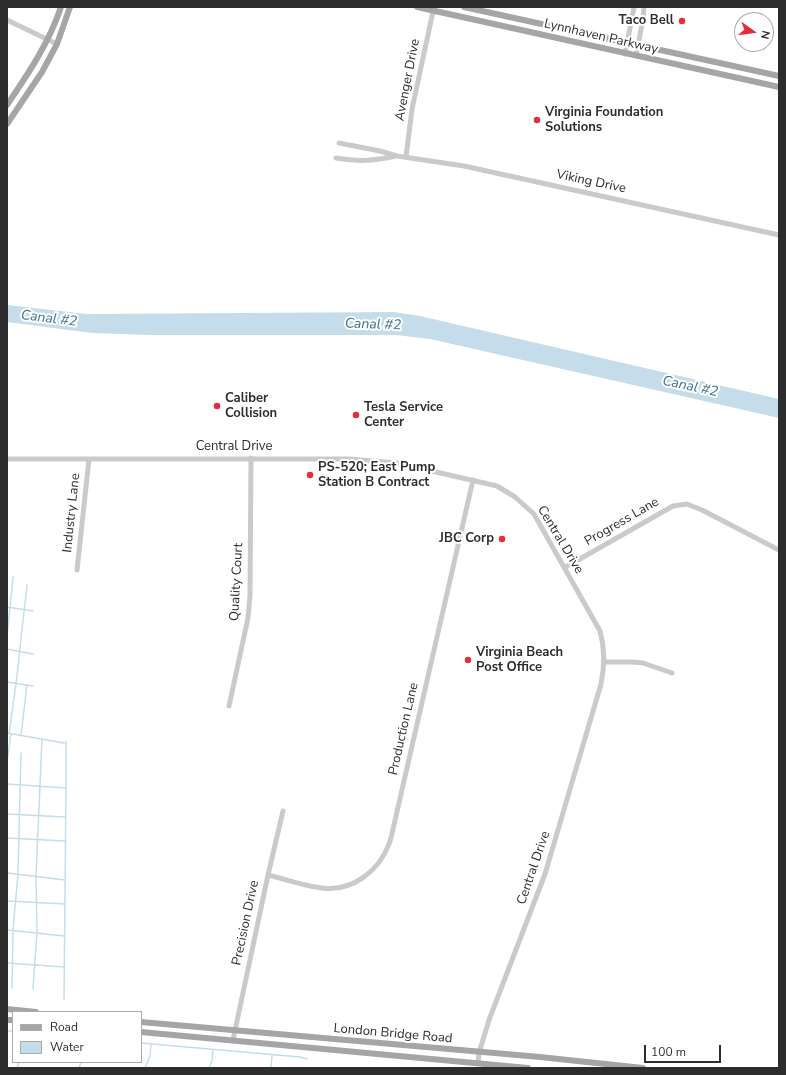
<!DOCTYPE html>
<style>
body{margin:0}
#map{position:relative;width:786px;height:1075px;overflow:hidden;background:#fff;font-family:"Nunito Sans",sans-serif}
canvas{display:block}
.frame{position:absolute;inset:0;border:8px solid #2d2d2d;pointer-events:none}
.legend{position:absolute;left:12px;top:1011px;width:130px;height:52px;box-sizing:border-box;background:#fff;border:1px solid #ababab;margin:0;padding:5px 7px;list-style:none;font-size:12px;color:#2d2d2d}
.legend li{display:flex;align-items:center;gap:8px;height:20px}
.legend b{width:20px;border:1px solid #ababab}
.north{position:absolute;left:734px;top:12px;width:40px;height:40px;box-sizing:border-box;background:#fff;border:1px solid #ababab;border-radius:50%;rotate:104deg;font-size:11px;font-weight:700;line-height:16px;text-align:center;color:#2d2d2d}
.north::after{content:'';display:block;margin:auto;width:14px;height:18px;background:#e72b3b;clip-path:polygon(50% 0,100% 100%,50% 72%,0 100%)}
.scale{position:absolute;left:644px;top:1045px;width:77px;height:18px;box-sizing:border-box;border:2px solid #2d2d2d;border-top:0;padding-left:5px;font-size:12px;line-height:14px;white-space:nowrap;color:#2d2d2d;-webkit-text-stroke:3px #fff;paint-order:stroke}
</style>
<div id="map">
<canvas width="786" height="1075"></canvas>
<div class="frame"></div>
<ul class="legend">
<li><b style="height:5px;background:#a5a5a5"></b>Road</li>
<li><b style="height:11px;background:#c5ddeb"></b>Water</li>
</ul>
<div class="north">N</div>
<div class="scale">100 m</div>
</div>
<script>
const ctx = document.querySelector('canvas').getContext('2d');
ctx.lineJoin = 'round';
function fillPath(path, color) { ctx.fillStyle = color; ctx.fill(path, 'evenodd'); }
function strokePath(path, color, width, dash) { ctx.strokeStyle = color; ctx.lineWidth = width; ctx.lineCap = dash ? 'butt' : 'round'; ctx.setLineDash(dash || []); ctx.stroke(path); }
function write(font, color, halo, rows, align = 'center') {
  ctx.font = font + ' "Nunito Sans",sans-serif'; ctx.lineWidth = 4; ctx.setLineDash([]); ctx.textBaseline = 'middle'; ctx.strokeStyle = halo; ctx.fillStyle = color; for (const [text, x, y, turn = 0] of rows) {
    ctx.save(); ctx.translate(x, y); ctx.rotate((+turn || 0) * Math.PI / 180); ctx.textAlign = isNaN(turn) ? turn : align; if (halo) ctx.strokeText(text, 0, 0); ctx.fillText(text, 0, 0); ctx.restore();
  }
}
fillPath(new Path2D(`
 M7,305L87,314L394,312L420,316L779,399V418L430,339L396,335H149L92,333L7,322Z`), '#c5ddeb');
strokePath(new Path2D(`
 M7,607L33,611
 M7,637L13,577
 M7,649L33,654
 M7,682L33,686
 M7,733L64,743
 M9,734L16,684L27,585
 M21,735L27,685
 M7,762L11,734
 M7,784L66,788V742
 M7,814L66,817
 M7,838L65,841
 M7,873L65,880
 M7,901L65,904
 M7,930L64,936
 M7,963L64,967
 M12,988L13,930L18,874L21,753
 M33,989L37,932L36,876L42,739
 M64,1000L66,788
 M7,1031H13
 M141,1043L300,1057L307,1059
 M17,1068L19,1062
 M79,1068L81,1062
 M145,1068L150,1056L151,1044
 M209,1068L212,1061L213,1050
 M271,1068L272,1055`), '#c5ddeb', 1.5);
strokePath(new Path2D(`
 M7,20L57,44
 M625,54L634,7
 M636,56L643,19L644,7
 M339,143L380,151L397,156L464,166L779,235
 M406,157L412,109L434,7
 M336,158C359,162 373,161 396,156
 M7,459H349L397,463L497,486L515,497L534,514L600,631C605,649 605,665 601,684L545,874L489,1020L479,1053L478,1063
 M564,568L673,506L687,504L702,510L779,550
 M77,570L89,459
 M605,662H632L643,663L672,673
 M229,706L248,618L250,596L251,458
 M268,875C285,879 304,886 322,888C352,892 379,871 389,844C391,839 392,834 393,829L473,480
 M233,1040L268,875L283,811`), '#cacaca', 5);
strokePath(new Path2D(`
 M417,7L779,87
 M464,7L779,76
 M7,105C28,74 49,43 61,7
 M7,124L42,72L57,44L70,7
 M7,1009L36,1012
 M7,1020H13
 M141,1022L540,1057L643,1068
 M141,1032L528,1068`), '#a5a5a5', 6);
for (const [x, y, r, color] of [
 [682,21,4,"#e72b3b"],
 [537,120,4,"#e72b3b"],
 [217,406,4,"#e72b3b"],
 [356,415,4,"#e72b3b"],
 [310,475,4,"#e72b3b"],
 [502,539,4,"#e72b3b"],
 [468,660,4,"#e72b3b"]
]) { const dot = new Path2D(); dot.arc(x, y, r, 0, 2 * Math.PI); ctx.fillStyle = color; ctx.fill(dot); strokePath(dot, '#fff', 1.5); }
write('bold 13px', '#2d2d2d', '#fff', [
 ["Taco Bell",674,21,"right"],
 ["Virginia Foundation",545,113],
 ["Solutions",545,128],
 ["Caliber",225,399],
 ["Collision",225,414],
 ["Tesla Service",364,408],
 ["Center",364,423],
 ["PS-520; East Pump",318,468],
 ["Station B Contract",318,483],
 ["JBC Corp",494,539,"right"],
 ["Virginia Beach",476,653],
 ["Post Office",476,668]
], 'left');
write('13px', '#2d2d2d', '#fff', [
 ["Lynnhaven Parkway",601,37,13],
 ["Avenger Drive",408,80,-79],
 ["Viking Drive",591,182,12],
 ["Central Drive",234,447],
 ["Industry Lane",72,513,-84],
 ["Progress Lane",622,522,-30],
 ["Central Drive",560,540,59],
 ["Quality Court",237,582,-87],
 ["Production Lane",404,729,-77],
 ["Central Drive",534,868,-71],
 ["Precision Drive",246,923,-78],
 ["London Bridge Road",393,1034,5]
]);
write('italic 14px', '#3a6f8f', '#fff', [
 ["Canal #2",49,319,7],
 ["Canal #2",373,325,2],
 ["Canal #2",690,387,12]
]);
</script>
